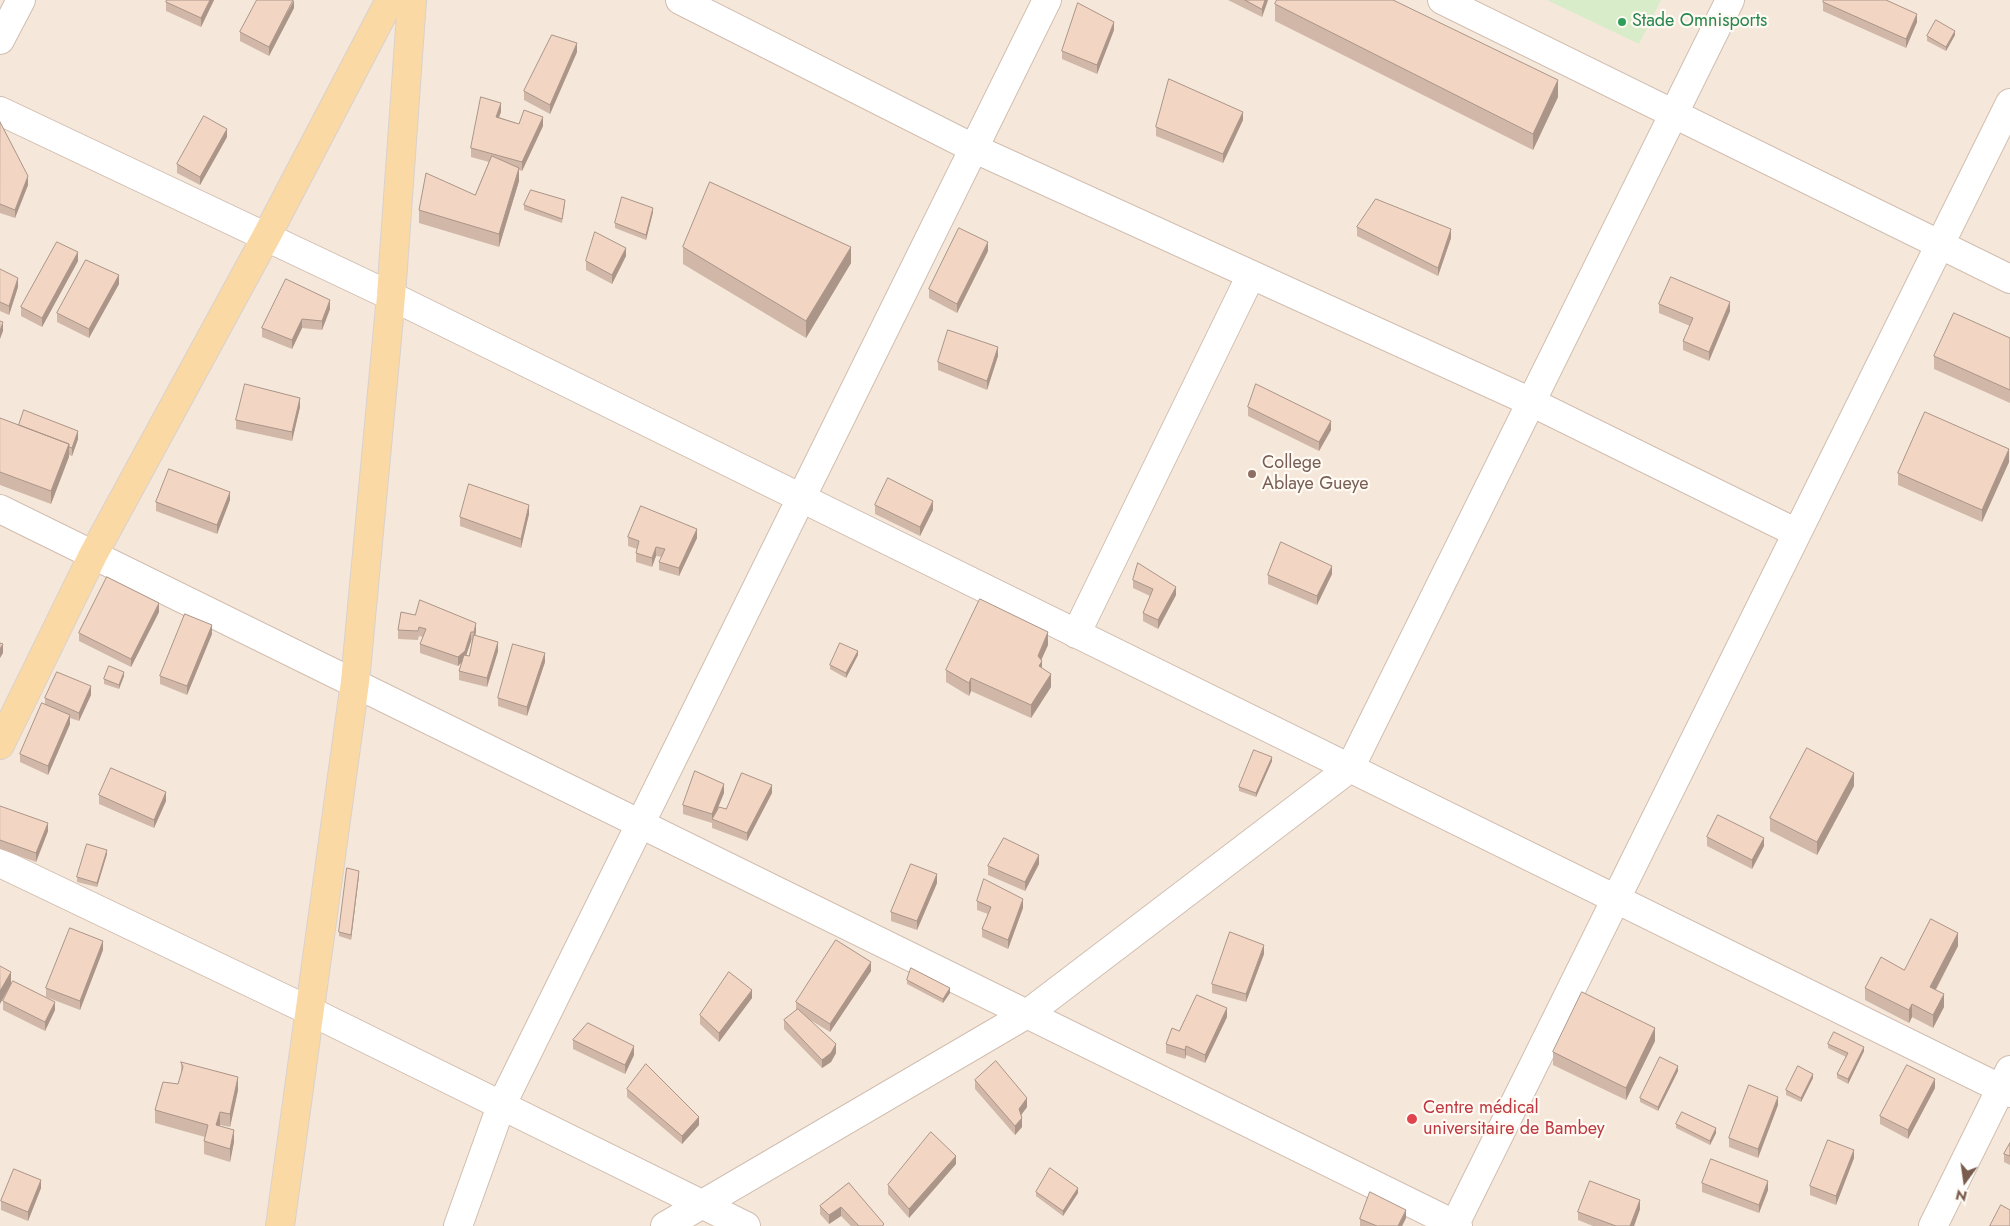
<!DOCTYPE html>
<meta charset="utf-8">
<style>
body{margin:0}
#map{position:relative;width:2010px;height:1226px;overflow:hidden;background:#fdf6ec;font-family:Jost,sans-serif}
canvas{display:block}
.north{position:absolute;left:1940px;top:1156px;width:50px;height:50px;-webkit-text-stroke:4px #fffaf3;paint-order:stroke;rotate:194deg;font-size:14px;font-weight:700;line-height:20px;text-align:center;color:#7a5c4d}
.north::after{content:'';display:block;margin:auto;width:18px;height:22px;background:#7a5c4d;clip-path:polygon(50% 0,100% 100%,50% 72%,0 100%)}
</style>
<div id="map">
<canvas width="2010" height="1226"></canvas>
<div class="north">N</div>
</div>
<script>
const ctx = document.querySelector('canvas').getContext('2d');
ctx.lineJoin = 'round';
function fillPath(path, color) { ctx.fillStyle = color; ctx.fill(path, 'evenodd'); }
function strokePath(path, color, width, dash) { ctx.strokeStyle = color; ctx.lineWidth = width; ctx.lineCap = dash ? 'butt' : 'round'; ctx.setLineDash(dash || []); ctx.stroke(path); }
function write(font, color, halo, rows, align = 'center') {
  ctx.font = font + ' Jost,sans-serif'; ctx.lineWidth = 4.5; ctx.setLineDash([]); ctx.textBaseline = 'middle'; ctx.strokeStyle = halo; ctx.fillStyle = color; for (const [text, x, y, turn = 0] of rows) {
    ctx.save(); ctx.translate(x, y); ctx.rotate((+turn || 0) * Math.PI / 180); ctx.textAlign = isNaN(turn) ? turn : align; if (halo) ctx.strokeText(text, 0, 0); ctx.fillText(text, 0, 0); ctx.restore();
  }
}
fillPath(new Path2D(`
 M0,0H2010V1226H0Z`), '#f5e8da');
fillPath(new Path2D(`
 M1547,0H1661L1639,44Z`), '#d8ecc9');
const minor = new Path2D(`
 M680,0L973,148L1531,402L1797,533
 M1442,0L2010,279
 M0,40L21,0
 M0,111L391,296L2010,1093
 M0,509L1458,1226
 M1076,634L1251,275
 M0,863L310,1011L746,1226
 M458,1226L501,1106L1047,0
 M665,1226L1027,1014L1350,768L1730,0
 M1454,1226L2010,103
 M1933,1226L2010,1070`);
const major = new Path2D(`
 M0,745L93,555L266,237L390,0
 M280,1226L355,682L391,296L412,0`);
strokePath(minor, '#d1beb0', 30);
strokePath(major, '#dad1cd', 30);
strokePath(minor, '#fff', 28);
strokePath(major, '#fbd9a5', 28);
fillPath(new Path2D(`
 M214,0L201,27L166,11V2Z
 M1228,0H1268L1262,17Z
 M1823,2L1917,22L1906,48L1823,11Z
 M1275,4L1558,97L1533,150L1275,21Z
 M294,8L269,56L240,41V32Z
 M1114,30L1097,74L1062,59V51Z
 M1955,35L1946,51L1927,41V36Z
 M577,52L550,114L524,100V91Z
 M501,112L499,117L519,124L543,126L522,171L519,170V181L499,247L419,223V210L475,195L489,162L471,157V148Z
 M1243,120L1223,163L1156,136V127Z
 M0,122L28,185L15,218L0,213Z
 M227,137L200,185L177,173V164Z
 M524,205H565L562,223L524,210Z
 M653,212L646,240L615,228V223Z
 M1357,227L1451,238L1438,276L1357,236Z
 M683,247L851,263L806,338L683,264Z
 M988,251L957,313L929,298V289Z
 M626,256L612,284L586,270V261Z
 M78,261L42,327L21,316V307Z
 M0,269L18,287L9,315L0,311Z
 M119,284L89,338L57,322V313Z
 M1659,304L1730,311L1709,361L1683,350V341L1690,326L1659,313Z
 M330,309L322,330L302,328L292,349L262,337V328Z
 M2010,338V403L1934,369V356Z
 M998,356L987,390L938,370V362Z
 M300,407L292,441L236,429V420Z
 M1248,407L1331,430L1319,451L1248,416Z
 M0,418L19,425L78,439L72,456L69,455L51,504L0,485Z
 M2009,462L1982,522L1898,485V473Z
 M230,500L217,534L156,511V502Z
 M875,505L933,510L920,536L875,514Z
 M529,514L521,548L460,526V517Z
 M628,537L697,538L679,576L659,570V562L662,557L656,556L652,567L636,562V553L637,549L628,546Z
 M1332,574L1317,605L1268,584V575Z
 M1133,580L1176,595L1158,629L1143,621V613L1150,596L1133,588Z
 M159,612L131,667L79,641V633Z
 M401,612L476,632L475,636L498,651L487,687L459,680V671L462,662L458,666L420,653V644L423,637L419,636L418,640L398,639V630ZM472,640L469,656L466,655L471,641Z
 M212,634L187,695L160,684V676Z
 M1048,645L1041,660L1042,669L1051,687L1031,718L971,691L969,696L946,682V670Z
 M858,655L846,678L830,669V665Z
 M545,662L527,716L498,706V698Z
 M124,676L119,689L104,684V679Z
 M91,695L79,721L70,718V724L48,775L20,762V754L45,704V698Z
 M1272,761L1256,797L1239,791V787Z
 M1854,786L1817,855L1770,831V818Z
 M724,793L716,813L726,809L772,793L747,841L712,828V821V823L683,814V805Z
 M99,795L166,801L154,828L99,804Z
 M0,806L48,831L36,862L0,849Z
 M1707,837L1764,846L1752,869L1707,846Z
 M107,854L97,887L77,882V877Z
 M1039,864L1025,891L988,875V866Z
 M359,875L351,940L339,936V932Z
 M937,883L917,930L891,921V912Z
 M977,901L1023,908L1008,949L982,937V929L988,914L977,910Z
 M1958,946L1936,990L1944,1007L1933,1028L1912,1017L1909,1023L1865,1000V988Z
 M103,950L80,1010L46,997V988Z
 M1264,954L1246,1002L1212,993V984Z
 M871,971L830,1032L807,1018L836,1053L831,1062L822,1068L784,1029V1020L796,1011V1002Z
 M907,980L950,993L943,1003L907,984Z
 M752,998L719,1042L700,1024V1015Z
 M3,1001L55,1010L45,1031L3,1010Z
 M1227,1017L1205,1063L1186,1055L1185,1059L1166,1053V1044L1179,1031Z
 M573,1040L634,1055L625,1074L573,1049Z
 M1655,1041L1626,1100L1553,1065V1052Z
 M1828,1044L1864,1051L1848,1084L1837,1078V1074L1846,1057L1828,1048Z
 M181,1062L238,1090L230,1127L220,1125L219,1126L234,1142L230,1162L204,1154V1141L205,1137L155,1123V1110L178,1084L181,1075Z
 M1678,1071L1658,1111L1640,1102V1098Z
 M1813,1078L1801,1102L1786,1095V1090Z
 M975,1080L1027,1107L1021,1115L1022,1127L1015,1135L975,1089Z
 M1935,1088L1908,1139L1880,1124V1116Z
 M627,1089L699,1125L682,1144L627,1097Z
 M1778,1105L1758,1158L1729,1147V1138Z
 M1676,1124L1716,1133L1710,1145L1676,1128Z
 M2010,1143V1165L2004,1162V1154Z
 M1854,1158L1836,1205L1810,1195V1186Z
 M956,1164L909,1218L888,1194V1185Z
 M849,1183L884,1226H851L841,1216L829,1224L820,1214V1206Z
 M1702,1183L1768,1190L1759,1213L1702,1192Z
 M41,1188L28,1221L1,1210V1201Z
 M1036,1192L1078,1193L1063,1216L1036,1196Z
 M1640,1209L1634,1226H1593L1578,1220V1212Z
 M1406,1218L1402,1226H1360V1219Z`), '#d1b7a8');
fillPath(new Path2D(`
 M210,0H214L201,27V18Z
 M294,0V8L269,56V47Z
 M1265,0H1268L1262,17V9Z
 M1917,14V22L1906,48V39Z
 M1114,22V30L1097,74V65Z
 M1955,31V35L1946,51V47Z
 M577,43V52L550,114V105Z
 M1558,80V97L1533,150V134Z
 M501,103V112L496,125V117Z
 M1243,112V120L1223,163V154Z
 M543,117V126L522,171V162Z
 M227,129V137L200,185V177Z
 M519,168V181L499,247V234Z
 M28,176V185L15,218V210Z
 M653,208V212L646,240V235Z
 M1451,229V238L1438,276V268Z
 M988,242V251L957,313V304Z
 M851,247V263L806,338V321Z
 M626,248V256L612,284V275Z
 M78,252V261L42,327V318Z
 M119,275V284L89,338V329Z
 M18,278V287L9,315V306Z
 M330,300V309L322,330V321Z
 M1730,302V311L1709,361V352Z
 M302,319V328L292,349V340Z
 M3,322V331L0,339V331Z
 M998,347V356L987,390V381Z
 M300,398V407L292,441V432Z
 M1331,421V430L1319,451V442Z
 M78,431V439L72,456V448Z
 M69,444V457L51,504V491Z
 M2009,449V462L1982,522V510Z
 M230,492V500L217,534V525Z
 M933,501V510L920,536V527Z
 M529,505V514L521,548V539Z
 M697,529V538L679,576V568Z
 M656,547V556L652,567V558Z
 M1332,566V574L1317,605V596Z
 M1176,587V595L1158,629V620Z
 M159,603V612L131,667V659Z
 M476,623V632L474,640V632Z
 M212,625V634L187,695V686Z
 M471,632V641L465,659L458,666V657Z
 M1048,632V645L1039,665L1042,661V674L1039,679L1038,656Z
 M498,642V651L487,687V678Z
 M3,644V653L0,658V649Z
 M858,651V655L846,678V673Z
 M545,653V662L527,716V707Z
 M124,672V676L119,689V685Z
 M1051,674V687L1031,718V705Z
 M971,678V691L969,696V683Z
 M91,686V695L79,721V713Z
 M70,715V724L48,775V766Z
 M1272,757V761L1256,797V793Z
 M1854,773V786L1817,855V842Z
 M724,784V793L713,819H712V823V814Z
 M772,785V793L747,841V833Z
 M166,792V801L154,828V820Z
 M48,823V831L36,862V853Z
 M1764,838V846L1752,869V860Z
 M107,850V854L97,887V883Z
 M1039,855V864L1025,891V882Z
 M359,871V875L351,940V935Z
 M937,874V883L917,930V921Z
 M1023,899V908L1008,949V940Z
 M1958,933V946L1930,1000V987Z
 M103,941V950L80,1010V1001Z
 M1264,945V954L1246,1002V994Z
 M871,962V971L830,1032V1024Z
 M11,972V984L0,1004V991Z
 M950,988V993L943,1003V999Z
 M752,990V998L719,1042V1033Z
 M1944,994V1007L1933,1028V1015Z
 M55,1002V1010L45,1031V1022Z
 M1912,1004V1017L1909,1023V1010Z
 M1227,1008V1017L1205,1063V1055Z
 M1655,1028V1041L1626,1100V1088Z
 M836,1044V1053L831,1062L822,1068V1060Z
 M634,1046V1055L625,1074V1065Z
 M1186,1046V1055L1185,1059V1050Z
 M1864,1047V1051L1848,1084V1079Z
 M1678,1066V1071L1658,1111V1107Z
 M1813,1074V1078L1801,1102V1098Z
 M238,1077V1090L230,1127V1114Z
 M1935,1079V1088L1908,1139V1130Z
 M1778,1097V1105L1758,1158V1149Z
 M1027,1098V1107L1019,1118V1109Z
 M220,1112V1125L216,1138V1125Z
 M699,1117V1125L682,1144V1136Z
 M1022,1118V1127L1015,1135V1126Z
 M1716,1128V1133L1710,1145V1141Z
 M234,1130V1142L230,1162V1149Z
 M1854,1150V1158L1836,1205V1196Z
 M956,1156V1164L909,1218V1209Z
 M41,1180V1188L28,1221V1212Z
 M1768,1181V1190L1759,1213V1205Z
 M1078,1188V1193L1063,1216V1211Z
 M1640,1200V1209L1634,1226H1630Z
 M841,1207V1216L829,1224V1215Z
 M1406,1210V1218L1402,1226H1398Z`), '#aa9588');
const building = new Path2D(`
 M167,0H210L201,18L166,2Z
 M257,0H293L269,47L240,32Z
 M1245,0H1265L1262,9Z
 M1277,0H1393L1558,80L1533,134L1275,4Z
 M1824,0H1886L1917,14L1906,39L1823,2Z
 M1078,3L1114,22L1097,65L1062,51Z
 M1936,20L1955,31L1946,47L1927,36Z
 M552,35L577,43L550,105L524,91Z
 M1169,79L1243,112L1223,154L1156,127Z
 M481,97L501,103L496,117L519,124L524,110L543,117L522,162L471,148Z
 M204,116L227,129L200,177L177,164Z
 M0,122L28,176L15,210L0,204Z
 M492,156L519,168L499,234L419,210L426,173L475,195Z
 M710,182L851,247L806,321L683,247Z
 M531,190L565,200L562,219L524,205Z
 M622,197L653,208L646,235L615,223Z
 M1376,199L1451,229L1438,268L1357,227Z
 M959,228L988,242L957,304L929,289Z
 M595,232L626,248L612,275L586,261Z
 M57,242L78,252L42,318L21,307Z
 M86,260L119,275L89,329L57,313Z
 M0,269L18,278L9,306L0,302Z
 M1671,277L1730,302L1709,352L1683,341L1693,318L1659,304Z
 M286,279L330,300L322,321L302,319L292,340L262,328Z
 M1954,313L2010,338V390L1934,356Z
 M0,321L3,322L0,331Z
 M948,330L998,347L987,381L938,362Z
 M245,384L300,398L292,432L236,420Z
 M1256,384L1331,421L1319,442L1248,407Z
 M24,410L78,431L72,448L69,447V444L19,425Z
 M1925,412L2009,449L1982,510L1898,473Z
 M0,418L69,444L51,491L0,472Z
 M169,469L230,492L217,525L156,502Z
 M888,478L933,501L920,527L875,505Z
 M469,484L529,505L521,539L460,517Z
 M641,506L697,529L679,568L659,562L665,549L656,547L652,558L636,553L639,541L628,537Z
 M1281,542L1332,566L1317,596L1268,575Z
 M1138,563L1176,587L1158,620L1143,613L1153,589L1133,580Z
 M107,577L159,603L131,659L79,633Z
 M980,599L1048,632L1038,656L1042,661L1039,666L1051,674L1031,705L971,678L969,683L946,670Z
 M420,600L476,623L474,632H471L465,651L458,657L420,644L426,629L419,627L418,631L398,630L401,612L415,615Z
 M185,614L212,625L187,686L160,676Z
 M474,635L498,642L487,678L459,671L464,655L469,656Z
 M0,643L3,644L0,649Z
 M840,643L858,651L846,673L830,665Z
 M513,644L545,653L527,707L498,698Z
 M109,666L124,672L119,685L104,679Z
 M57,672L91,686L79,713L45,698Z
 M42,703L70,715L48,766L20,754Z
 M1807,748L1854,773L1817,842L1770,818Z
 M1254,750L1272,757L1256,793L1239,787Z
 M111,768L166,792L154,820L99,795Z
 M695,771L724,784L712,814L683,805Z
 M742,773L772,785L747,833L712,819L719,807L726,809Z
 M0,806L48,823L36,853L0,840Z
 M1718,815L1764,838L1752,860L1707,837Z
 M1004,838L1039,855L1025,882L988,866Z
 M87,844L107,850L97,883L77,877Z
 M911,864L937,874L917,921L891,912Z
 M347,868L359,871L351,935L339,932Z
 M984,879L1023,899L1008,940L982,929L991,907L977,901Z
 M1931,919L1958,933L1930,987L1944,994L1933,1015L1912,1004L1909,1010L1865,988L1881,957L1904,970Z
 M70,928L103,941L80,1001L46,988Z
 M1230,932L1264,945L1246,994L1212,984Z
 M836,940L871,962L830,1024L796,1002Z
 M0,966L11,972L0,991Z
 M911,968L950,988L943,999L907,980Z
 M729,972L752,990L719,1033L700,1015Z
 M13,981L55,1002L45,1022L3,1001Z
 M1582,992L1655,1028L1626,1088L1553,1052Z
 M1197,995L1227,1008L1205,1055L1186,1046L1185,1050L1166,1044L1172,1028L1179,1031Z
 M798,1009L836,1044L831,1053L822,1060L784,1020Z
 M588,1023L634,1046L625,1065L573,1040Z
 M1834,1032L1864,1047L1848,1079L1837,1074L1848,1053L1828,1044Z
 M1660,1057L1678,1066L1658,1107L1640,1098Z
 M996,1061L1027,1098L1019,1109L1022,1118L1015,1126L975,1080Z
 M181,1062L238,1077L230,1114L220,1112L216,1125L234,1130L230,1149L204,1141L208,1125L155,1110L163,1082L178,1084L183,1067Z
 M646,1064L699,1117L682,1136L627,1089Z
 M1907,1065L1935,1079L1908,1130L1880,1116Z
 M1798,1066L1813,1074L1801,1098L1786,1090Z
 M1749,1085L1778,1097L1758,1149L1729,1138Z
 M1682,1112L1716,1128L1710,1141L1676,1124Z
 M931,1132L956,1156L909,1209L888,1185Z
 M1828,1140L1854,1150L1836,1196L1810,1186Z
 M2010,1143V1156L2004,1154Z
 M1711,1159L1768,1181L1759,1205L1702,1183Z
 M1050,1168L1078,1188L1063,1211L1036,1192Z
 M14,1169L41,1180L28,1212L1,1201Z
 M1590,1181L1640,1200L1630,1226H1616L1578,1212Z
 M849,1183L884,1224L882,1226H859L841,1207L829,1215L820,1206Z
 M1370,1192L1406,1210L1398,1226H1377L1360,1219Z
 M2001,1205L2010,1210V1226H1990Z`);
fillPath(building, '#f3d5c3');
strokePath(building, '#aa9588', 1);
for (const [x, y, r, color] of [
 [1622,22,5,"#2e9e5b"],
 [1252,474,5,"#8d6e63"],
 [1412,1119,6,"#e0444e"]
]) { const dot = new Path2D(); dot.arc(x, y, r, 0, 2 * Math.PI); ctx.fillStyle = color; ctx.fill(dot); strokePath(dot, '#fffaf3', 2); }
write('18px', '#27864d', '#fffaf3', [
 ["Stade Omnisports",1632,22]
], 'left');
write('18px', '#785e54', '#fffaf3', [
 ["College",1262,464],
 ["Ablaye Gueye",1262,485]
], 'left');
write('18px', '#be3a42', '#fffaf3', [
 ["Centre médical",1423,1109],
 ["universitaire de Bambey",1423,1130]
], 'left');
</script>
